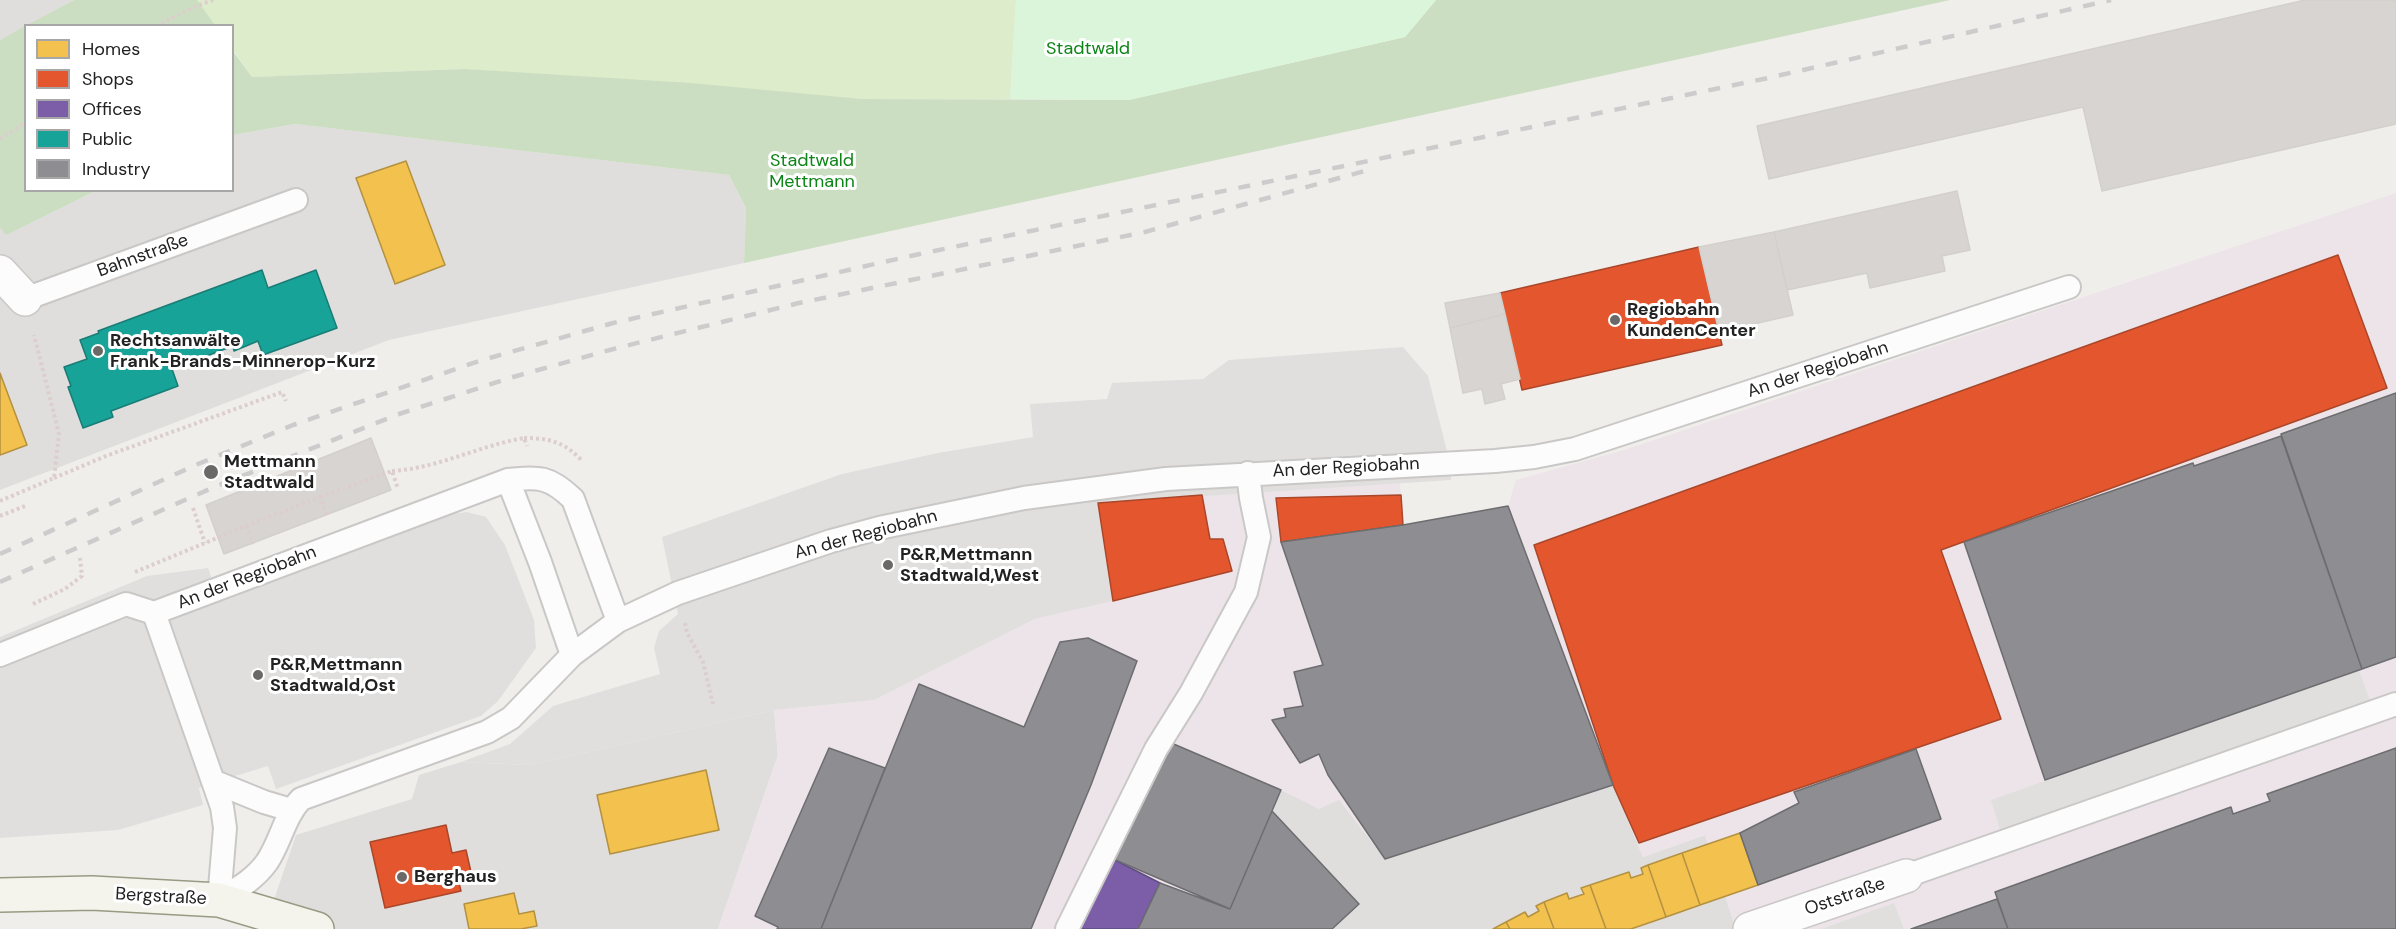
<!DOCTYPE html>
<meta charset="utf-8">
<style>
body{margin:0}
#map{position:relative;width:2396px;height:929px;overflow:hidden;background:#f0eeeb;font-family:"DM Sans",sans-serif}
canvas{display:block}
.legend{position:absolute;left:24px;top:24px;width:210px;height:168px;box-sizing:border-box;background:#fff;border:2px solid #a7a7a7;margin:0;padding:8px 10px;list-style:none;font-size:18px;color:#222}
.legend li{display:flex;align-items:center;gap:12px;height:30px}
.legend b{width:30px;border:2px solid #a7a7a7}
</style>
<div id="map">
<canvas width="2396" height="929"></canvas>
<ul class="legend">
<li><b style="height:16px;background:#f2c14e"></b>Homes</li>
<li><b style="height:16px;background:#e4572e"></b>Shops</li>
<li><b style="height:16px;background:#7b5ea7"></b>Offices</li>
<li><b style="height:16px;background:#17a398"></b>Public</li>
<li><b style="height:16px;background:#8d8d92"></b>Industry</li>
</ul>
</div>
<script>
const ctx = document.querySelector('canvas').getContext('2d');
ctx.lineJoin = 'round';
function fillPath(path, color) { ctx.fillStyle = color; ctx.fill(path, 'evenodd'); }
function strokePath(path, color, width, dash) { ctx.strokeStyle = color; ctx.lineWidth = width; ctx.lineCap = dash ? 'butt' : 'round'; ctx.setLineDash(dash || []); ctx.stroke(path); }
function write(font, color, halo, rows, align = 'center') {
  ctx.font = font + ' "DM Sans",sans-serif'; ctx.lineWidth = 6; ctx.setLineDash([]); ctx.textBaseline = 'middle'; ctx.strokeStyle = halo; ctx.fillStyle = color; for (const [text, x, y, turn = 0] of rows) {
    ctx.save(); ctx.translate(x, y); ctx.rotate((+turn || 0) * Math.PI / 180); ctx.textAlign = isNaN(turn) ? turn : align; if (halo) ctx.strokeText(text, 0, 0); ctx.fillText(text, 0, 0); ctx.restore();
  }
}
fillPath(new Path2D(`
 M0,0H74L0,40Z
 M295,124L729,175L746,208L744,263L389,340L0,490V228L6,234L95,191L232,190L233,135Z
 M774,710L778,755L718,929H264L296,835L412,799L419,775L461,762L530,765Z
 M1613,785L1643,857L1705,835L1736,929H1138L1230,909L1281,790L1319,808L1339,799L1385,859Z`), '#dfdedc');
fillPath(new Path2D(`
 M2396,193V929H1736L1705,835L1643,857L1613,785L1385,859L1339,800L1319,809L1282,790L1230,909L1138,929H718L778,756L774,710L874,700L1035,619L1113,601L1098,503L1400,482L1403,525L1508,506L1516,480L1624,450Z`), '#ede4e9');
fillPath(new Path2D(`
 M197,0H1016L1010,99H862L465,69L252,77L233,50L232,26L215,25Z`), '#ddeccb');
fillPath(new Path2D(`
 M74,0H197L215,25H27Z
 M1436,0H1950L744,263L746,208L729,175L295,124L233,135L232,50L252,77L465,69L691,83L862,99L1129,100L1405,37Z
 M25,26L26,190L95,191L6,235L0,228V40Z`), '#cbdec1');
fillPath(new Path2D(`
 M1016,0H1436L1405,37L1129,100L1010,99Z`), '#daf5da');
fillPath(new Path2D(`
 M1403,347L1428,376L1450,463L1451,480L1099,503L1113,601L1035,619L874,700L774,710L530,765L461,762L510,744L553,706L660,674L654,648L659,631L678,614L662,537L842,474L938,453L1033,437L1030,404L1107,399L1112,383L1203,379L1229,360Z
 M467,512L486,517L505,545L534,620L536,648L498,701L481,716L276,789L268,766L215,782L199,788L203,805L118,830L0,838V637L147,576L208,568L220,602L453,514Z
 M2359,670L2370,700L2000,830L1991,800Z
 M1894,903L1904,929H1821Z`), '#e0dfde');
const homes = new Path2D(`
 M406,161L445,265L395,284L356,178Z
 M0,373L27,445L0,455Z
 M706,770L719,830L610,854L597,795Z
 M1740,833L1758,885L1700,905L1682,853Z
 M1682,853L1700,905L1666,917L1648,865Z
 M1648,865L1666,917L1631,929H1606L1590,885L1629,872L1631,878L1643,874L1641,868Z
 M1590,885L1606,929H1554L1544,902L1567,893L1569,899L1584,894L1581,888Z
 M514,893L519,914L534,911L537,926L521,929H469L464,904Z
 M1544,902L1554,929H1510L1506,922L1525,912L1528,917L1539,911L1536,906Z
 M1506,922L1510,929H1493Z`);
fillPath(homes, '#f2c14e');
strokePath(homes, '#b49141', 1.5);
const shops = new Path2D(`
 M1699,247L1722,345L1522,390L1500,293Z
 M2338,255L2387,388L1941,550L2001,719L1639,843L1613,785L1534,545Z
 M1202,495L1210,539H1223L1232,571L1113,601L1098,503Z
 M1401,495L1403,525L1281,542L1276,498Z
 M446,825L452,853L466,850L471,872L457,875L461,891L385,908L370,842Z`);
fillPath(shops, '#e4572e');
strokePath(shops, '#aa472a', 1.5);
const offices = new Path2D(`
 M1111,858L1160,883L1138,929H1075Z`);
fillPath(offices, '#7b5ea7');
strokePath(offices, '#604c7f', 1.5);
const public = new Path2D(`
 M262,270L268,288L316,270L337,328L263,355L258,341L234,351L233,346L172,369L178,386L111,411L113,417L83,428L68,387L71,386L64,367L87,359L80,340L99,333L98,331Z`);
fillPath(public, '#17a398');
strokePath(public, '#1a7c75', 1.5);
const industry = new Path2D(`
 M2396,393V657L2362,669L2281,434Z
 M2281,436L2362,669L2045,780L1964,542L2193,463L2194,466Z
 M1508,506L1613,785L1385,859L1328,775L1319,754L1300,763L1272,720L1286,717L1284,709L1303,706L1294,672L1323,665L1281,542L1403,525Z
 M1088,638L1137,661L1091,785L1031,929H821L919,684L1024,727L1060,642Z
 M1162,739L1281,790L1230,909L1111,858Z
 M829,748L885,768L821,929H777L778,927L755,916Z
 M2396,748V929H2008L1995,892L2231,807L2233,814L2270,801L2267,794Z
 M1916,749L1941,819L1758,885L1740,833L1799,803L1794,792Z
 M1272,811L1359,904L1332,929H1138L1160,883L1230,909Z
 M1997,899L2008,929H1911Z`);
fillPath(industry, '#8d8d92');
strokePath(industry, '#6d6d70', 1.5);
const building = new Path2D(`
 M2305,0H2396V124L2102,191L2083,107L1769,179L1757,126Z
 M1957,191L1970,250L1942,256L1945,271L1870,288L1867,273L1787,290L1774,232Z
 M1774,232L1793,315L1719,332L1699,247Z
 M1500,293L1505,314L1450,328L1445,303Z
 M1505,314L1520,379L1501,384L1505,399L1485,404L1482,389L1463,393L1450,328Z
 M371,438L391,490L224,554L206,505Z`);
fillPath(building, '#d7d4d2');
strokePath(building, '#d3d0cc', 1.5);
const lane = new Path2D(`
 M25,299L296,200
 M508,480L540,562L572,655
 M154,613L508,480C539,476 550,477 573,499L618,621
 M154,613L222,807L225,828L219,900
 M0,655L126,604L154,613
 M215,782L264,802L291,810
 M1906,876L2396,704
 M219,900C237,889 254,880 267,862C281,841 284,817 301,799L487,732L511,718L572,655L618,621L678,593L831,541L879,528L1024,498L1166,479L1495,461L1534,457L1575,449L2069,287
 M1067,929L1156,749L1191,693L1246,592L1259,537L1251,498L1248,473`);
const street = new Path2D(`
 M0,272L25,299
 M1750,929L1906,876`);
const secondary = new Path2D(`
 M0,895L92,893L219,900L317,929`);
strokePath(lane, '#c9c8c7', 26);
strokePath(street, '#c9c8c7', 36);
strokePath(secondary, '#999a82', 36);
strokePath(new Path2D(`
 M156,26L194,7L213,0
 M0,139L26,122
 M524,438C549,438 565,442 582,461
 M392,471C439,468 478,446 524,438L527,446
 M54,478L106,456L282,392L286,401
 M320,497L392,471L398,489
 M0,501L54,478L59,434L34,335
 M193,508L205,543
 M0,516L25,506
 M246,526L320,497L327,516
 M135,572L246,526L253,544
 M33,604L65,589L82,576L80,558
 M685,623L687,633L703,662L713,704`), '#dccecd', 4, [3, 3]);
strokePath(lane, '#fdfcfc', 22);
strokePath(street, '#fdfcfc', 33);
strokePath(secondary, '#f4f4ed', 33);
strokePath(new Path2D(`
 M0,554L198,464L293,425L479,361L613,323L915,255L1768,78L2111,0
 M0,582L212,488L399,414L513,377L617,348L799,303L1145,232L1368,170`), '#ccc', 4.5, [12, 12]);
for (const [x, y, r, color] of [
 [1615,320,6,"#6a6968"],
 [98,351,6,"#6a6968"],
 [211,472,8,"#6a6968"],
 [888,565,6,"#6a6968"],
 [258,675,6,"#6a6968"],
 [402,877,6,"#6a6968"]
]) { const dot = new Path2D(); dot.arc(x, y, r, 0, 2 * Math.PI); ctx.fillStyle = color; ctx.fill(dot); strokePath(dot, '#fff', 2); }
write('18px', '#0c8416', '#fff', [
 ["Stadtwald",1088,49],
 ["Stadtwald",812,161],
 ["Mettmann",812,182]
]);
write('18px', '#222', '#fff', [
 ["Bahnstraße",143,256,-20],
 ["An der Regiobahn",1818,370,-18],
 ["An der Regiobahn",1346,468,-3],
 ["An der Regiobahn",866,535,-15],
 ["An der Regiobahn",247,578,-21],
 ["Bergstraße",161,897,3],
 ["Oststraße",1845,897,-19]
]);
write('bold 18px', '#222', '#fff', [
 ["Regiobahn",1627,310],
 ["KundenCenter",1627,331],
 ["Rechtsanwälte",110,341],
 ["Frank-Brands-Minnerop-Kurz",110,362],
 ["Mettmann",224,462],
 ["Stadtwald",224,483],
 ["P&R,Mettmann",900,555],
 ["Stadtwald,West",900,576],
 ["P&R,Mettmann",270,665],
 ["Stadtwald,Ost",270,686],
 ["Berghaus",414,877]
], 'left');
</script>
